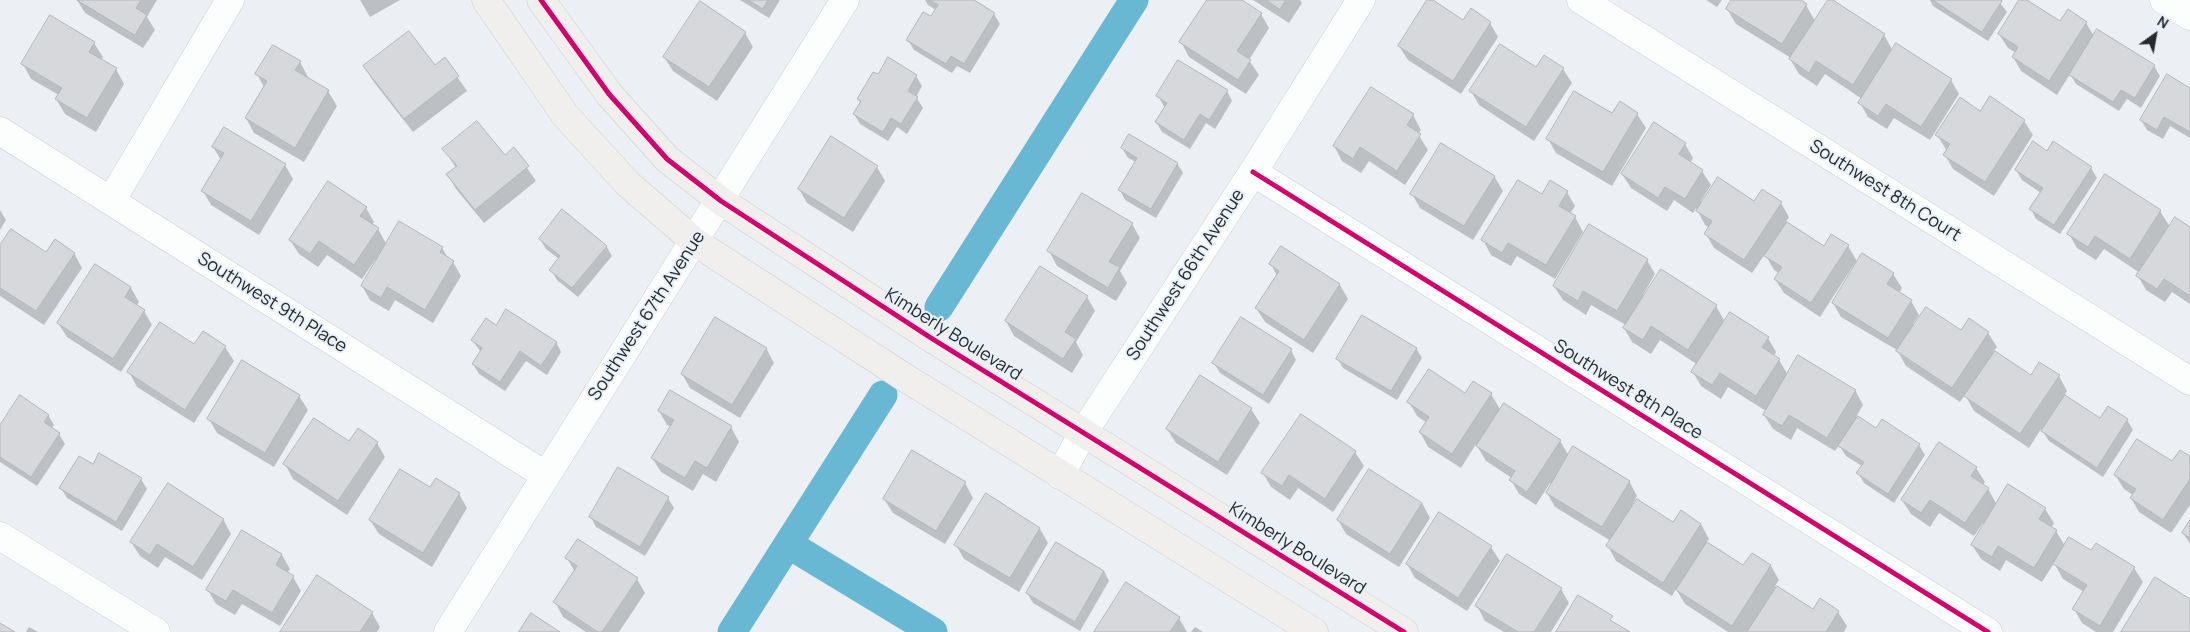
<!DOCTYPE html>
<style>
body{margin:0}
#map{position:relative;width:2190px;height:632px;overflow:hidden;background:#ecf0f4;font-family:Manrope,sans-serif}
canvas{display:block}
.north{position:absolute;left:2130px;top:10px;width:50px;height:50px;-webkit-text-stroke:4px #e8f1f8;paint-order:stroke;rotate:32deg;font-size:14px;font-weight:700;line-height:20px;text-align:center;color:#282b2d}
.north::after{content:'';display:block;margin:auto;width:18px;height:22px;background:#282b2d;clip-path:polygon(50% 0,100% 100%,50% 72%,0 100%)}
</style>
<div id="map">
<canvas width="2190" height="632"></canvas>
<div class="north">N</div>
</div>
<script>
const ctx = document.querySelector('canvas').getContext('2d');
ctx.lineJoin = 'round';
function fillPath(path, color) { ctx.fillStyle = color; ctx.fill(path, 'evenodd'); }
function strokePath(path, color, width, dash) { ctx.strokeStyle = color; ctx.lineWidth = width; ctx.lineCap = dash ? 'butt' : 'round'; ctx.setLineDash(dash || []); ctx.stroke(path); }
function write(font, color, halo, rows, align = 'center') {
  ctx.font = font + ' Manrope,sans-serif'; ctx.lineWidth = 4; ctx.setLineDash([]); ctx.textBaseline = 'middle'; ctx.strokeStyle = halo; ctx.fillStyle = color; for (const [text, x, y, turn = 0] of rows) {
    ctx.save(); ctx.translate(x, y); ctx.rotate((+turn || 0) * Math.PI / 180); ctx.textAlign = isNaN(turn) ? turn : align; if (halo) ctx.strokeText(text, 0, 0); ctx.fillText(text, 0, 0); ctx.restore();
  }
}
fillPath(new Path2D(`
 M77,0H157L147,17L155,30L143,48L85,13Z
 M360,0H400L370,17Z
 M740,0H780L769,18Z
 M925,0H971L994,14L1000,24L970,73L957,66L952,73L914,50L908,40L932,18L936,10L928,5Z
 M1208,0H1240L1261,14L1269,28L1249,60L1259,75L1246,94L1189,57L1181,42Z
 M1253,0H1300L1302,3L1289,23Z
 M1429,0L1464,21L1490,23L1498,37L1461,94L1408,60L1399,46Z
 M1706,0H1722L1717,7Z
 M1733,0H1802L1801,2L1806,5L1815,21L1830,0L1884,35L1893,51L1951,80L1959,94L1930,140L1894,118L1887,129L1868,117L1860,103L1862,99L1825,74L1817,86L1799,74L1790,59L1791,58L1736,24L1727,9Z
 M1930,0H1998L2007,12L1988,41L1933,6Z
 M2021,0H2025L2060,23H2086L2094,36L2097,31L2154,66L2160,76L2141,108L2127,99L2119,111L2076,84L2070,74L2057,95L2021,71L2013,57L2016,53L2008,48L1999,34Z
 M745,33L753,47L717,101L673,71L664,57Z
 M94,43L103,57L101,60L116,69L124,84L96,132L65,114L56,99L59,95L31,79L23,64Z
 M1544,57L1563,69L1572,83L1534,141L1479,105L1471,91L1537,69Z
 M445,59L467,91L413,132L373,81L365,67H435Z
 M300,62L308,77L307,79L328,91L337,106L304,162L254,133L246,118L264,87L257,74Z
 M878,76H916L922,86L916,97L923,108L907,134L897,127L888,141L860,124L854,114L861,104L858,99Z
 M2190,90V138L2170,126L2163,139L2147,130L2141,120Z
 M1227,91L1232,101L1215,129L1206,123L1190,149L1162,132L1156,122L1165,108L1158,96Z
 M1981,113L2024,121L2033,135L1994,196L1953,169L1945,155L1947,151L1937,135Z
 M1613,114H1637L1646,128L1612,186L1556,153L1548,139Z
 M1413,115L1421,130L1418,134L1428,150L1405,185L1369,161L1361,173L1342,161L1334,146Z
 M1685,144L1693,158L1690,163L1702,171L1711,185L1701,201L1703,202L1781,203L1789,217L1786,222L1824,247L1848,246L1858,263L1893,274L1902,288L1899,293L1911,301L1919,315L1913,324L1915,326L1988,333L1997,347L1994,351L2031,376H2059L2067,391L2064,396L2100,420L2108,408L2127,420L2133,430L2103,477L2049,441L2041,429L2029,448L1974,411L1965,395L1960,402L1906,366L1897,350L1841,317L1833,303L1857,264L1855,263L1820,317L1784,293L1775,279L1779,273L1774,270L1765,254L1752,273L1714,248L1706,234L1710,228L1705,225L1696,208L1693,213L1674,200L1667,211L1631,188L1622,174Z
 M213,147L285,165L293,179L259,235L211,205L203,191L221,160Z
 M1122,148L1177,163L1183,173L1156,218L1125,200L1120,190L1136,162L1128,158Z
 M444,149L505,157L514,149L536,181L484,223L456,189L448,175L456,168Z
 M2047,152L2091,168L2097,178L2060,234L2036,219L2031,209L2041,193L2022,180L2016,170Z
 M877,167L885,181L853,232L807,203L799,189Z
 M1494,176L1503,191L1473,240L1420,208L1412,194Z
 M2106,176L2160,211L2170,227L2190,229V304L2172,292L2165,302L2146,290L2138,276L2140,273L2104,249L2096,260L2077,248L2069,234Z
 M1567,192L1575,206L1570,214L1575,217L1583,232L1555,279L1517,256L1511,266L1491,255L1483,240L1542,196Z
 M366,208L374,222L372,225L378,229L387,245L442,248L448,258L453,262L461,276L433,323L395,300L389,311L370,300L362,286L376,262L375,260L362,279L327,255L318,267L299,254L290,240Z
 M0,210L6,220L0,230Z
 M1132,224L1140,238L1120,271L1127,283L1116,301L1057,266L1049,251Z
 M540,239L606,246L612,256L578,297L557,280L551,270L559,259L546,249Z
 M0,247L46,254L74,253L82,268L44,325L0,296Z
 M1281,248L1340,285L1348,299L1313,353L1265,322L1256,308L1277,276L1271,264Z
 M1647,260L1655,274L1643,295L1716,306L1725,322L1768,338L1776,352L1774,356L1779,360L1788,375L1855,390L1863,405L1856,417L1876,430L1919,445L1925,455L1894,503L1864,483L1858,473L1862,466L1846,456L1839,445L1835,451L1797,428L1791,440L1773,429L1764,415L1766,411L1728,387L1721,399L1701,386L1693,372L1698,365L1660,340L1651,354L1632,342L1624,328L1626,325L1591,305L1586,315L1563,300L1554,286Z
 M95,265L131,288L139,302L136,306L144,311L152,325L121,372L67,337L58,323Z
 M1087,297L1095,311L1076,342L1083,355L1072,373L1014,336L1006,321Z
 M472,340L556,342L561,352L547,375L526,361L505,391L479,374L473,364L481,352Z
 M225,347L234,361L194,423L137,387L129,372Z
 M766,348L774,363L740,418L690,388L682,374Z
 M1416,348L1422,358L1397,400L1343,368L1338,359Z
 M1291,350L1296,360L1269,404L1220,373L1214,363Z
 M1473,382L1491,394L1501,411L1560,441L1569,456L1629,481L1637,496L1632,505L1674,524H1701L1709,539L1706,543L1744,567L1752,554L1771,566L1779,580L1775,586L1813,611L1838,612L1847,626L1844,632H1728L1685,604L1676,589L1672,596L1616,561L1608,546L1611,541L1555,507L1547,493L1552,484L1550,483L1536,505L1519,494L1511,480L1512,478L1486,461L1476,444L1461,468L1428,447L1420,432L1427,423L1417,416L1409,402L1465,394Z
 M299,396L308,410L274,467L217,433L209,419Z
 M1251,409L1260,423L1227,475L1176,443L1167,429Z
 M659,411L731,427L739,442L716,482L703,474L693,491L661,472L652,458L671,427L667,425Z
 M48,415L54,425L51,429L59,434L65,444L37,486L0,462V427Z
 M349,443H377L385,457L347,515L293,479L285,464Z
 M1940,444L1976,468L1985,482L1983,485L1988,489L1997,505L2045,509L2054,523L2051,528L2056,531L2065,546L2092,552L2134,568L2143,582L2113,632H2096L2082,623L2074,609L2084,592L2063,579L2054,563L2042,582L2006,560L2000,571L1981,559L1972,545L1985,524L1983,523L1974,536L1939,513L1930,527L1911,514L1902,500Z
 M1355,452L1364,466L1333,512L1298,488L1290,500L1271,487L1263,473Z
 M100,455L141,479L147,489L122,531L67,498L61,488L93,466Z
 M2190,458V505L2171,533L2139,512L2131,498L2133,495L2124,489L2115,475L2173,463Z
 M965,483L973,498L945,544L893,513L884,499Z
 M430,489L459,494L467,508L432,567L379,534L370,520Z
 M986,494L1040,529L1048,543L1019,592L964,559L956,545Z
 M668,498L674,508L645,556L596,527L591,517Z
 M1422,503L1430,518L1399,567L1346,534L1338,520Z
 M223,519L231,534L202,580L165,557L158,568L140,556L131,542Z
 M2190,522V544L2183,533Z
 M242,531L282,555L290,569L287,573L293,577L301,591L280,626L242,604L235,615L216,604L208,590Z
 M1491,547L1500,561L1467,611L1415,578L1407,564Z
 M567,558L637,579L645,593L619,632H586L563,617L555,602L575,572Z
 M1104,571L1109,581L1080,631L1033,603L1027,593Z
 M1561,589L1569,603L1551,632H1504L1485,621L1477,606Z
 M372,613L380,627L377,632H281Z
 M1179,618L1187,632H1096Z
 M29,627L38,632H26Z
 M1195,627L1203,632H1191Z`), '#0003');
strokePath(new Path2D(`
 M939,307L1134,0
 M788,544L933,632
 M732,632L883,395`), '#69b8d3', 29);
const building = new Path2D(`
 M77,0H141L136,8L147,15L135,35Z
 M749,0H768L763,9Z
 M929,0H974L995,13L964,64L951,56L946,64L906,40L923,12L931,16L938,5Z
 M1207,0H1242L1262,13L1237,51L1251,60L1238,80L1179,42Z
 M1266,0H1286L1280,9Z
 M1427,0H1433L1463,20L1471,8L1491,22L1453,81L1398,46Z
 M1731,0H1801L1807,4L1782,44L1726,9Z
 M1828,0H1833L1885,34L1853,85L1816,61L1809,73L1789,59Z
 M1933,0H2001L2002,1L1982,32Z
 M2019,0H2027L2060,21L2068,9L2087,22L2049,81L2012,57L2018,47L1998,34Z
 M700,1L746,32L709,87L663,57Z
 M50,15L95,42L89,52L117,68L87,118L55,99L62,88L21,64Z
 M2097,29L2155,65L2135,98L2121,90L2113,102L2069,75Z
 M409,31L435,65L445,57L459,76L404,119L363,66Z
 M1896,43L1952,79L1921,127L1886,104L1878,116L1858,103Z
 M1500,44L1536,67L1544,55L1564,68L1526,127L1469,91Z
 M273,45L301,61L295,70L329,90L295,148L245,118L267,81L255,74Z
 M888,57L917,75L908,91L918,97L901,124L891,118L883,132L853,114L861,101L857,99L873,72L878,74Z
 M1178,60L1228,90L1209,120L1200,114L1184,140L1155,122L1167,103L1156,96Z
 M2167,74L2190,88V132L2164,117L2157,130L2140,120Z
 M1371,87L1414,114L1407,125L1421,134L1397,171L1360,147L1353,159L1333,146Z
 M1574,91L1612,113L1620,101L1638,113L1603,172L1546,139Z
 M1990,96L2025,120L1985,182L1943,155L1950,144L1935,135L1960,97L1980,111Z
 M477,121L505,155L514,147L529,166L475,210L446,174L457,166L442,149Z
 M1654,122L1686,143L1679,154L1703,170L1685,199L1665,187L1658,198L1621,174Z
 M224,127L286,164L251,221L201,191L224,153L212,147Z
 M1129,134L1178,163L1151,209L1118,190L1137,158L1121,148Z
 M831,136L878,166L844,218L798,189Z
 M2033,141L2047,151L2053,141L2092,167L2054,225L2029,209L2043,188L2015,170Z
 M1441,143L1495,176L1464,226L1410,194Z
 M2105,174L2161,210L2130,259L2095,236L2088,247L2067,234Z
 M1718,177L1754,201L1762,189L1782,202L1744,260L1704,234L1712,221L1696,211Z
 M1518,180L1542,194L1550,180L1568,191L1559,206L1576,216L1546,265L1508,243L1502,253L1481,240Z
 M328,181L367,207L360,216L379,228L354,265L319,241L310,254L289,240Z
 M1082,193L1133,223L1109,262L1120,267L1108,288L1047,251Z
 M562,209L607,246L572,288L549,270L560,256L539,239Z
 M2175,217L2190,227V296L2164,279L2157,289L2136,276Z
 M399,221L443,247L440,252L454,261L425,310L387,287L381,298L361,286Z
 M1787,222L1824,246L1831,234L1849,245L1811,303L1774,279L1782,267L1764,256Z
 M1589,224L1648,259L1617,311L1583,291L1578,301L1553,286Z
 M11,229L46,252L55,239L75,253L36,311L0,288V245Z
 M1281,246L1340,284L1304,340L1255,308L1279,271L1269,264Z
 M1862,253L1894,273L1887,284L1912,300L1888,338L1832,303Z
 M95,264L131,287L125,297L145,310L113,359L57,323Z
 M1040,266L1088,296L1065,332L1076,339L1063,359L1005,321Z
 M1661,269L1717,305L1688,350L1651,326L1643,340L1623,328Z
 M1926,307L1961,330L1969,318L1989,332L1952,388L1896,351Z
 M506,309L557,342L541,366L520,351L500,382L472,364L482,348L471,340L486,318L496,325Z
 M1730,312L1769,337L1762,347L1780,359L1756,396L1720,373L1712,385L1691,372Z
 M1362,315L1417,348L1391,391L1336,359Z
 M715,317L767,348L732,405L681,374Z
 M1241,317L1292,349L1263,395L1212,363Z
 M160,322L194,344L203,331L226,346L185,410L127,372Z
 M1995,351L2031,375L2039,362L2060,375L2020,434L1964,396Z
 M1798,355L1856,390L1827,438L1789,415L1782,426L1763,415Z
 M242,360L300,395L265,453L207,419Z
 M1429,369L1465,393L1473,381L1492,393L1452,454L1419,432L1429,417L1407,402Z
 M1200,375L1252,408L1218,462L1166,429Z
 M670,390L732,426L707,468L695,461L685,478L651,458L674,420L658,411Z
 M20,395L49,415L44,422L60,433L31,477L0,457V425Z
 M2065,395L2100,418L2108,406L2128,419L2097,468L2041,431Z
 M1504,403L1561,440L1527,492L1509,480L1515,471L1476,446Z
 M1301,414L1356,451L1325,499L1289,475L1282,486L1261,473Z
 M1858,416L1876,428L1882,419L1920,444L1888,494L1856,473L1864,462L1838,446Z
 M314,418L349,441L358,428L378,442L338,501L283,464Z
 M2137,439L2172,461L2180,450L2190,456V479L2163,520L2130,498L2136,489L2114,475Z
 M1939,442L1977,467L1971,476L1989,488L1965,523L1930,500L1921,513L1901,500Z
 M1573,446L1630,481L1602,527L1546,493Z
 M912,450L966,482L936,531L883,499Z
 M99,453L142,478L116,522L59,488L79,456L93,464Z
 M618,467L669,497L640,547L589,517Z
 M400,469L430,487L436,478L460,493L423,553L369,520Z
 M1369,469L1422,503L1390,554L1337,520Z
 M168,483L224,519L193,567L157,544L150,555L130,542Z
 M2008,484L2046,508L2039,519L2057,530L2034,568L1998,546L1992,557L1971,545Z
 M986,493L1040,528L1010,578L954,545Z
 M1637,499L1673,522L1681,510L1701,524L1663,583L1606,546Z
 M1439,512L1492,546L1458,598L1406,564Z
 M2190,520V538L2182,533Z
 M242,530L282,554L276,565L294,576L272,613L233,590L226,601L206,590Z
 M2069,537L2091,550L2096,543L2135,567L2100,626L2072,609L2087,585L2053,564Z
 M578,539L638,578L602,632H598L553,602L577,566L565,558Z
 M1056,542L1104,571L1075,622L1026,593Z
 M1707,542L1743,565L1752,553L1771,565L1732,626L1676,590Z
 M1507,554L1562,588L1534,632H1518L1475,606Z
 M317,575L373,612L360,632H280Z
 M2155,577L2190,599V632H2121Z
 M1126,582L1180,617L1170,632H1094Z
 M1777,586L1813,609L1820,598L1839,611L1826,632H1747Z
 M1578,595L1613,616L1610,620L1630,632H1556Z
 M531,613L560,632H519Z
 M0,623L15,632H0Z`);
fillPath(building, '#d7d8db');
strokePath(building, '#b4b5b8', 1);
const street = new Path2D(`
 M1581,0L2190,381
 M2164,0L2190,16
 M0,131L545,475
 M1253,172L1988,632
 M111,201L230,0
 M1060,475L1083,433L1253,172L1361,0
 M0,536L156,632
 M448,632C579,420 714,212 845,0`);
const secondary = new Path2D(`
 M486,0L565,115L628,184L695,242L904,377L1314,632
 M541,0L609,94L667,159L721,201L931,338L1404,632`);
strokePath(street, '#cbced1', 29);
strokePath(secondary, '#cbced1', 29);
strokePath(street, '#fcfdfd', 28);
strokePath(secondary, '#f1efee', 28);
strokePath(new Path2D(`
 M541,0L609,94L667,159L721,201L931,338L1404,632
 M1253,172L1988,632`), '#d6006c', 5);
write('18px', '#282b2d', '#e8f1f8', [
 ["Southwest 8th Court",1885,191,32],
 ["Southwest 66th Avenue",1186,275,-57],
 ["Southwest 9th Place",272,303,32],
 ["Southwest 67th Avenue",647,316,-57],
 ["Kimberly Boulevard",953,335,32],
 ["Southwest 8th Place",1628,390,32],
 ["Kimberly Boulevard",1297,549,32]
]);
</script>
